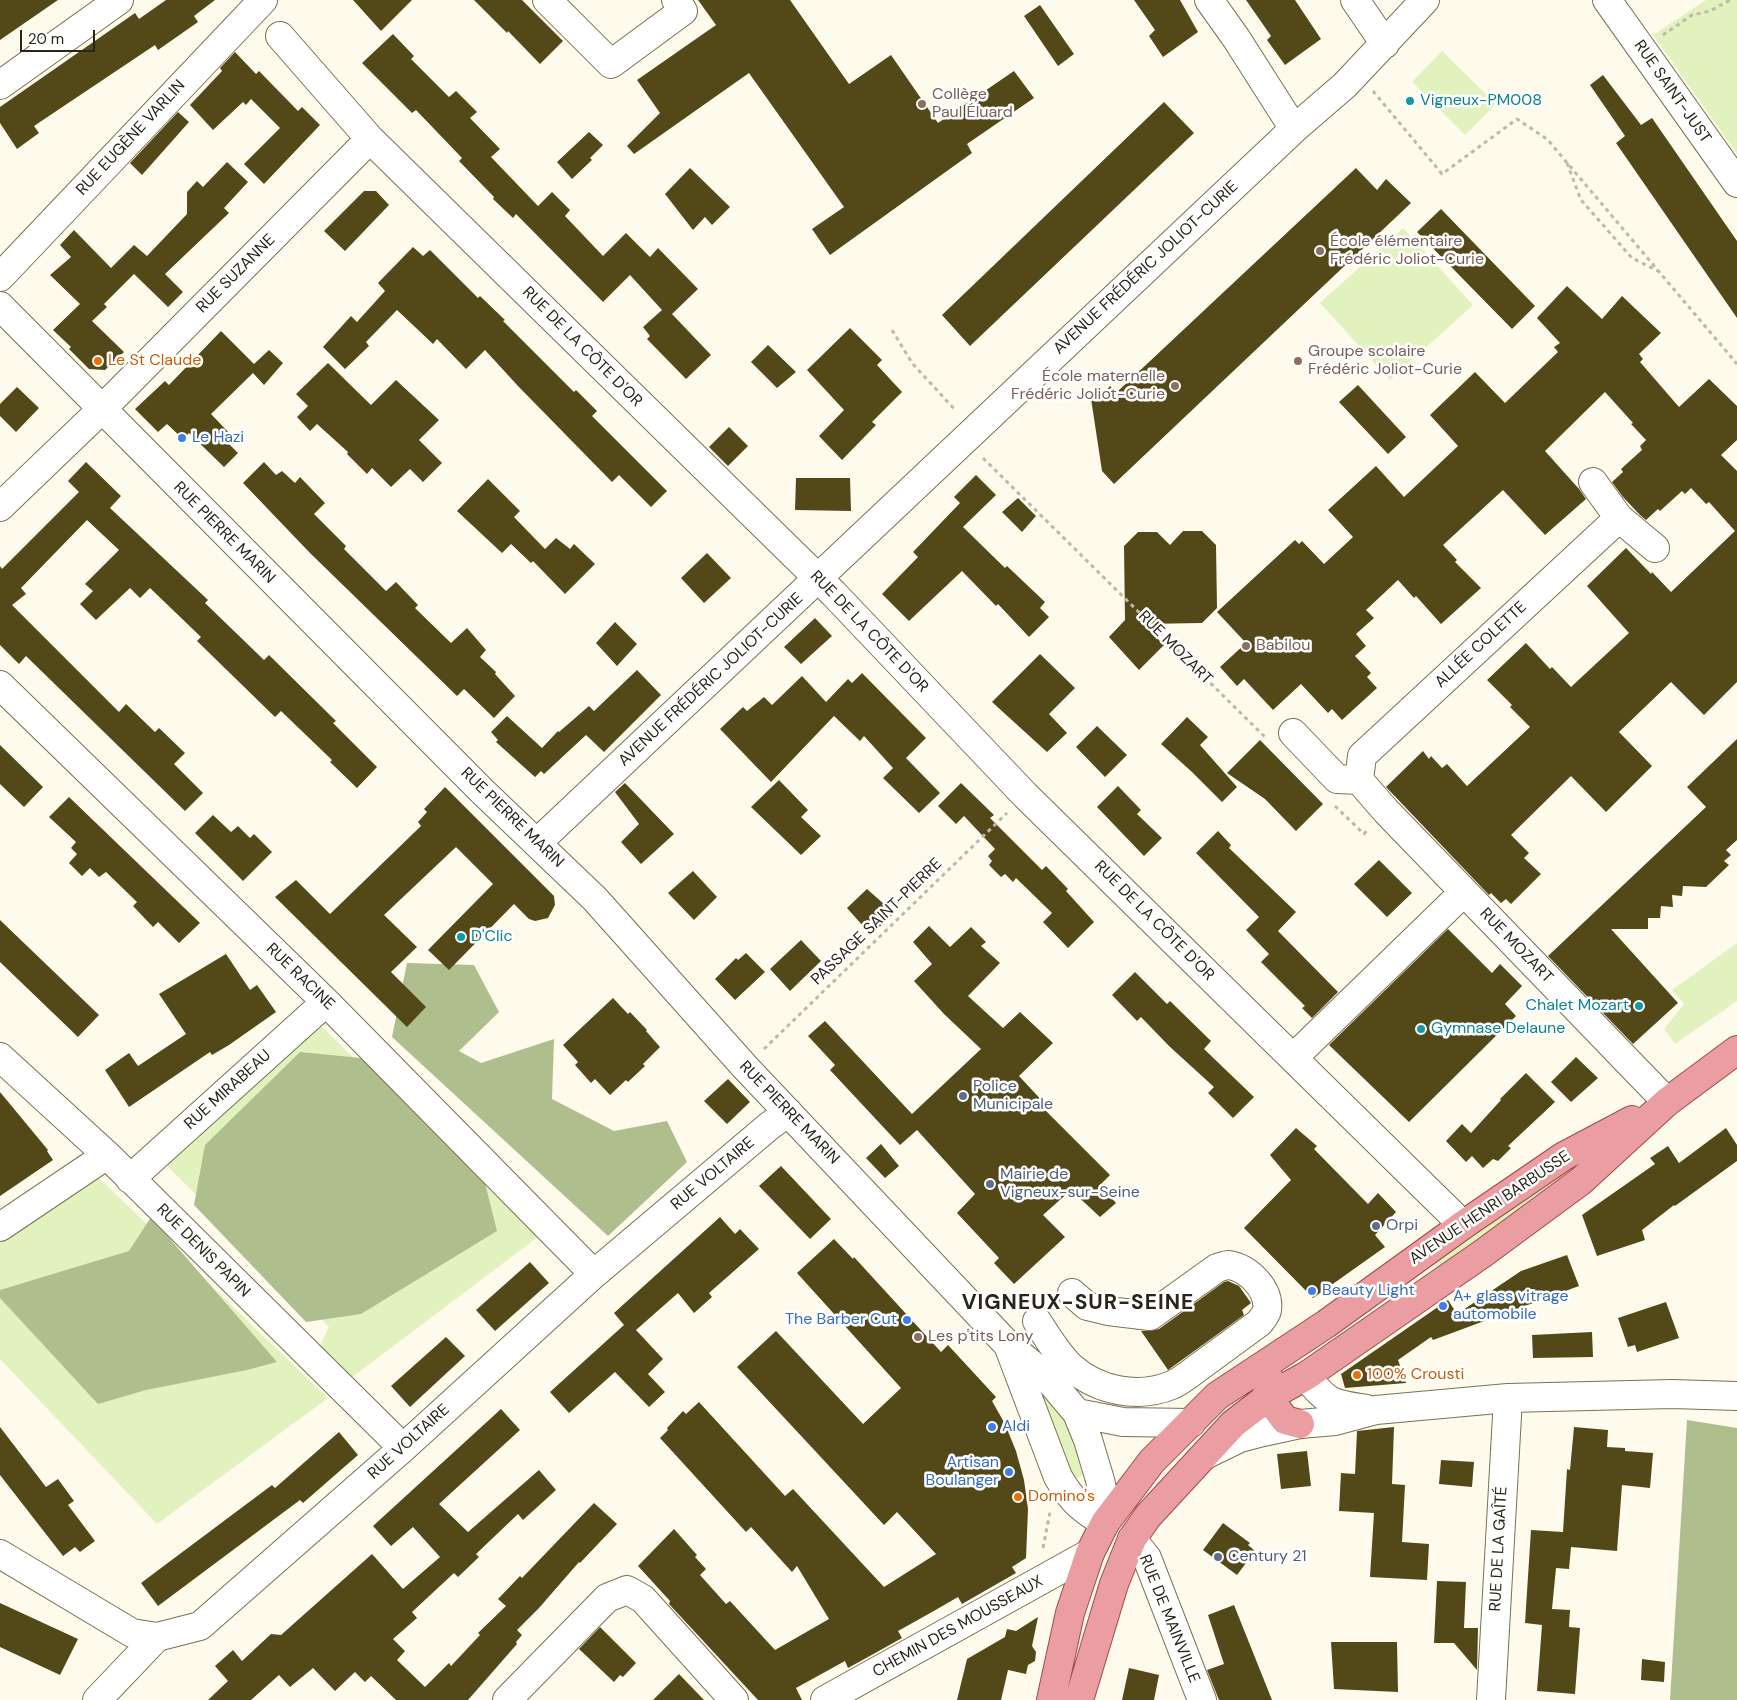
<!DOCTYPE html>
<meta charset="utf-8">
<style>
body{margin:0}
#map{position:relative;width:1737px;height:1700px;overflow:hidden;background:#fefbec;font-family:"DM Sans",sans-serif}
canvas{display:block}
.scale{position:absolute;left:20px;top:30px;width:75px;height:22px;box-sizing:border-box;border:2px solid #292518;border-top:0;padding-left:6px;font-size:15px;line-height:18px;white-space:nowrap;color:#292518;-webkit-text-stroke:4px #fff;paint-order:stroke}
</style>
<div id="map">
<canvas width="1737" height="1700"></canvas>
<div class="scale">20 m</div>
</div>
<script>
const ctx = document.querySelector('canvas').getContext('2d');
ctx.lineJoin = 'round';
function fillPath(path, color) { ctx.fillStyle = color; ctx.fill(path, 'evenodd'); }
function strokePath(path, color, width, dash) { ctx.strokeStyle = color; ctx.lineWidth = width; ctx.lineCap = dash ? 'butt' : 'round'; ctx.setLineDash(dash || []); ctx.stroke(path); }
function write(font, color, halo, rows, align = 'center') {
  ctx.font = font + ' "DM Sans",sans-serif'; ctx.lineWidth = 5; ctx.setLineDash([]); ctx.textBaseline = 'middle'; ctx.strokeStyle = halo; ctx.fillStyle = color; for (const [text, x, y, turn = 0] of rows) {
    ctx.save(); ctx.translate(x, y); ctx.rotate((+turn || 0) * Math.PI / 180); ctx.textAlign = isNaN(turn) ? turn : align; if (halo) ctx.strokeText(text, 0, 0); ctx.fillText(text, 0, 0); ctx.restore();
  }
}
fillPath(new Path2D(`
 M1706,0H1737V154L1653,35Z
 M1442,51L1496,104L1465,135L1412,82Z
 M1403,228L1473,305L1390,380L1320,303Z
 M1737,943V1001L1675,1044L1664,1029L1684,1004L1672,990Z
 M315,1020L538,1237L351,1378L319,1348L329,1327L163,1162Z
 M1573,1165L1574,1168L1571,1170L1490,1232L1438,1269L1434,1265L1452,1249Z
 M98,1177L328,1398L157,1524L0,1359V1242Z
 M1028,1374L1060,1408L1087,1473L1075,1479L1068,1468Z`), '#e2f2bf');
fillPath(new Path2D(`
 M407,963L474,965L499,1012L459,1051L481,1063L554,1039L552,1099L614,1131L667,1121L687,1162L608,1236L392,1037Z
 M300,1052L361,1058L482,1171L497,1231L361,1314L306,1322L194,1205L205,1145Z
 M151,1217L277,1362L247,1370L146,1390L98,1404L0,1298V1290L129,1251Z
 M1687,1420L1737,1428V1700H1670Z`), '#afbe8d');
fillPath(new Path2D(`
 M0,0H58L0,40Z
 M166,0H215L194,16L198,22L158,50L155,45L34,126L39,133L17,149L0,123V107L135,13L139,19Z
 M353,0H412L381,31Z
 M474,0H522L563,41L540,64L508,31L507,33Z
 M698,0H790L849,84L891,55L938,123L1014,71L1034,98L967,144L972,153L830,255L812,229L844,207L749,73L634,154L627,146L660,113L637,80L716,25Z
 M1134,0H1180L1198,32L1163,57L1149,36L1155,30Z
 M1246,0H1295L1321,39L1285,65L1267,40L1271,36Z
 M1040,5L1074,54L1058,66L1024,16Z
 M393,34L414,56L411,59L449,97L456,91L477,112L470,118L500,149L491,157L538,206L552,192L570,210L565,216L603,256L626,233L650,257L658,248L698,289L672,314L711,355L686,379L647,339L650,336L643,327L662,310L630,275L603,302L516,214L513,218L493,199L494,197L459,161L462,158L416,110L412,113L362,63Z
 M235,52L256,74L259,71L298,111L302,107L320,125L264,184L244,164L280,128L251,99L246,105L243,102L213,130L190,105L222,71L220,68Z
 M1603,75L1641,125L1652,118L1737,241V318L1616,143L1625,136L1590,85Z
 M1164,102L1194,133L970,346L942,315Z
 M178,112L189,122L142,175L130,163Z
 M589,132L603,145L590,158L592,160L572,179L557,162Z
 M227,162L248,182L224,208L229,213L165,274L183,292L168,307L134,274L104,304L107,307L92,321L124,352L105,370L89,369L69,349L71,347L53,330L80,304L50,275L71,257L60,245L74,230L111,268L134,245L147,256L187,214V192L197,181L203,187Z
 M690,168L730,207L712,225L705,217L693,230L665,194Z
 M1356,168L1377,190L1386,179L1411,203L1114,484L1102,471L1090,392H1105L1110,386L1117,392Z
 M364,191H376L389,205L345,251L324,231Z
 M1441,209L1535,306L1512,329L1417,232Z
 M413,247L423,256L430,250L478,298L480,296L505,320L503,321L574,392L576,390L597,411L592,416L667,491L651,507L619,475L612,482L518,386L485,350L466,369L437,339L433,344L397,310L366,342L369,346L345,369L323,347L351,316L357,322L385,291L378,283Z
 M1567,286L1602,319L1622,296L1661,333L1639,354L1643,359L1640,362L1679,407L1709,379L1737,406V440L1721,455L1737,471V682L1704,715L1671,682L1619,732L1652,766L1606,812L1571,776L1511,835L1529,853L1524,858L1541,874L1511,904L1506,899L1501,903L1491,893L1489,895L1386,787L1423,751L1429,759L1431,756L1442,768L1447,764L1467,786L1530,727L1510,707L1512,705L1487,680L1526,643L1550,669L1552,667L1571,687L1629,633L1587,586L1626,548L1651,574L1652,572L1671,592L1735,531L1709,502L1706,504L1691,488L1685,494L1682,491L1660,511L1658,509L1646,520L1640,515L1623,497L1612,482L1623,472L1621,469L1642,450L1640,446L1646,440L1631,424L1633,423L1605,392L1545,451L1579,489L1586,499L1545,535L1503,490L1443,545L1457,560L1455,562L1481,588L1441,624L1416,596L1414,598L1398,580L1366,610L1374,618L1356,634L1366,646L1355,656L1371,673L1367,677L1377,688L1342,720L1332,709L1328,713L1301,684L1273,710L1244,679L1237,686L1220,667L1246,643L1217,612L1295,540L1299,544L1302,541L1324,564L1353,537L1328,510L1376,466L1404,497L1458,446L1430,415L1475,372L1505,403L1558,352L1554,347L1560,343L1537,318Z
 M850,328L882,360L877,365L902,392L872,422L876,425L842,460L819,436L844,410L807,370Z
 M221,331L254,364L269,350L283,363L264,385L253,373L211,414L234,438L229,444L238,453L224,467L189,433L183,439L167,424L158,432L135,409L165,381L169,385Z
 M768,345L796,372L777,388L751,362Z
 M328,363L371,405L396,380L439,420L419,440L442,463L423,482L410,469L391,487L372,468L367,474L347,454L348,452L317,424L310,431L297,417L308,406L296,394Z
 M1358,385L1406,437L1388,454L1339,402Z
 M17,387L39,408L16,432L0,416V404Z
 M729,427L748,446L728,466L709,447Z
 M86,462L121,496L110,508L208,600L205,603L264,660L269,655L336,721L333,723L377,767L357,788L330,762L332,760L281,711L275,717L197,641L201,637L150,588L140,598L130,588L96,620L80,604L93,591L85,584L119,550L87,520L21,588L26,594L12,605L119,712L126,704L155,732L159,728L185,753L174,764L203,793L185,811L26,656L19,664L0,645V566L2,569L79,492L68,481Z
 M264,462L276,475L282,471L295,483L300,477L325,503L314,514L346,546L344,549L386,591L396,582L418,605L415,608L451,643L467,628L486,650L480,657L496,672L495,674L515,696L494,718L464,689L457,696L310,553L243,483Z
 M976,475L996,495L963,527L1005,568L1007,566L1045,602L1040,608L1049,617L1029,637L998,604L996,606L962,571L909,621L882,594L918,557L913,552L960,503L954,497Z
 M796,478H850L851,511L795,510Z
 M488,479L520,511L514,517L545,549L556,538L570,549L574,544L595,564L565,594L533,561L538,556L531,563L511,544L502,553L457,511Z
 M1018,498L1036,516L1022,532L1002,512Z
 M1183,531H1202L1216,545L1217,608L1202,623L1143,624L1164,645L1139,670L1109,637L1125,620L1124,546L1138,532H1157L1170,545Z
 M707,553L731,578L704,603L681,578Z
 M815,618L832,636L801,664L784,647Z
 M615,622L637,644L617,666L596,643Z
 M1040,654L1075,688L1049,714L1067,733L1047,752L992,702Z
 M637,670L661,695L604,752L586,735L544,774L541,771L535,777L496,742L498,740L491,732L507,716L542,748L558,731L559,732L589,706L594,711Z
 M862,673L926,738L906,758L940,793L919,813L883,778L893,768L864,736L860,741L834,716L771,782L720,729L743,707L747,711L764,697L772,705L802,676L826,702L848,679L852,683Z
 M1187,717L1208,737L1200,745L1237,787L1222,802L1192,772L1161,744Z
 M1097,726L1127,755L1105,777L1076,747Z
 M1737,739V840L1726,850L1731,855L1724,861L1729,865L1706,887L1683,886L1682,896L1672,895L1673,907L1661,906L1660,918H1648V929H1611L1678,1003L1633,1044L1548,956L1706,807L1687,787Z
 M1260,740L1323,804L1296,831L1265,799L1227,773Z
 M0,745L43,787L24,807L0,784Z
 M779,780L808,810L801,817L821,836L801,855L751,807Z
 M625,783L674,834L641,864L621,842L639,824L615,792Z
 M961,783L994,815L990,818L1042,870L1046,866L1068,889L1066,891L1094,922L1068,948L1043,922L1052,913L1016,878L1013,882L1005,874L1001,877L989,865L992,861L988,856L995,849L964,816L956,824L938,806Z
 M1118,786L1141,810L1137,814L1162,838L1144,856L1097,807Z
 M445,787L554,896L555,905L548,918L535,921L529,919L514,904L449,970L428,950L493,884L456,847L384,915L417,947L391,972L426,1007L407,1027L275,897L296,880L330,914L421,826L418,822L427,812L424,809Z
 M69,797L200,923L179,943L158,922L153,927L133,906L137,902L106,872L99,877L90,868L82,876L69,863L77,854L71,848L76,842L49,817Z
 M213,815L231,832L238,826L250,838L254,834L272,852L243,881L195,833Z
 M1218,831L1231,845L1229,848L1296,912L1278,931L1338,992L1312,1018L1302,1008L1305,1006L1261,962L1269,954L1246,930L1259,917L1196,853Z
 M1379,860L1412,893L1387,917L1354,884Z
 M693,871L717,897L694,920L668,893Z
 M867,889L894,913L871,935L847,908Z
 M0,920L99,1015L78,1037L0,962Z
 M929,926L950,947L971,927L986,942L981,946L1000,963L968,996L1003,1028L1020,1012L1053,1043L1019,1076L1047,1106L1044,1109L1110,1175L1100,1185L1116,1203L1100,1217L1071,1190L1043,1215L1065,1237L1014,1284L994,1263L999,1258L957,1213L975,1194L917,1130L900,1145L830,1070L835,1065L808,1036L825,1021L912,1114L981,1049L944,1014L914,981L932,964L913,942Z
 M1448,929L1492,973L1500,964L1522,986L1505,1004L1516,1016L1409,1122L1329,1045Z
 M801,940L821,961L790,991L770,969Z
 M746,953L765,972L735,1000L715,979L736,958L738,960Z
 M226,954L250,990L257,985L276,1012L229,1045L212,1055L210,1052L129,1107L105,1070L129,1053L138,1066L186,1034L159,994Z
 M1135,972L1167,1004L1170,1001L1211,1041L1204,1049L1254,1097L1233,1118L1208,1093L1214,1087L1169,1046L1141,1017L1137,1021L1112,995Z
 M613,998L628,1014L630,1012L647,1030L646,1031L660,1047L643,1064L645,1066L628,1082L626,1080L610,1095L595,1079L591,1083L575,1065L578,1062L563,1045Z
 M1576,1057L1598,1078L1571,1102L1551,1082Z
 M1526,1073L1555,1102L1508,1146L1511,1148L1498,1161L1493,1159L1483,1168L1472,1156L1466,1162L1446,1141L1462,1124L1471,1133L1501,1100L1500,1099Z
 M728,1079L750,1102L727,1124L704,1101Z
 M0,1092L48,1150L47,1151L53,1160L0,1196Z
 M1296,1128L1317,1146L1314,1149L1368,1204L1378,1193L1396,1212L1375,1235L1385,1247L1313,1298L1244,1228L1291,1180L1270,1155Z
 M1726,1128L1737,1145V1161L1675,1206L1674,1205L1642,1230L1645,1240L1597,1256L1582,1215L1655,1164L1650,1158L1668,1146L1679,1163Z
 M881,1144L899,1166L885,1178L866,1158Z
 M781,1166L831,1219L810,1239L759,1186Z
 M720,1217L735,1234L740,1229L759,1249L709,1293L712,1297L694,1313L678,1293L636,1330L663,1359L648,1374L665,1392L649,1407L615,1372L569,1413L550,1392L624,1325L614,1313Z
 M834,1239L853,1259L854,1257L941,1352L948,1345L996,1397L992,1401L1005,1424L1016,1451L1024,1480L1028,1509L1026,1558L1012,1567L1016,1573L962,1604L958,1597L932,1612L898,1631L902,1638L877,1652L848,1668L845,1661L796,1688L802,1700H758L669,1604L670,1601L638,1566L674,1529L697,1555L695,1557L706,1569L700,1575L726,1604L730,1601L775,1650L829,1619L797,1566L792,1572L751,1527L746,1532L660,1438L668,1430L667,1428L683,1411L686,1414L699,1402L785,1496L793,1489L884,1587L936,1554L897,1512L884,1525L737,1367L776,1331L863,1424L901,1388L797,1273Z
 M1567,1255L1579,1286L1433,1340L1431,1337L1398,1360L1406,1383L1345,1388L1341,1374L1448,1300L1457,1314L1521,1271Z
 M530,1262L549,1283L495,1331L476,1310Z
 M1228,1281L1239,1286L1251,1303L1242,1310L1244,1315L1168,1370L1141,1331H1149L1159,1329L1224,1282Z
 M1666,1302L1679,1338L1637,1352L1635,1345L1628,1347L1618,1318Z
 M1592,1332L1593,1357L1533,1358L1532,1335Z
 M446,1337L465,1356L410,1407L391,1386Z
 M501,1409L520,1430L439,1504L468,1532L539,1470L556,1490L523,1520L518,1514L476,1554L479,1557L458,1577L454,1573L412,1612L417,1618L393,1639L405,1651L397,1660L425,1687L449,1663L451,1666L480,1635L478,1633L506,1606L498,1599L520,1576L522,1578L594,1503L617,1524L580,1563L579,1562L539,1608L517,1630L522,1635L516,1642L517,1644L468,1700H396L371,1676L365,1682L355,1672L335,1691L313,1668L290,1687L279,1675L251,1700H208L228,1681L215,1666L233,1650L242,1661L271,1634L281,1635L372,1554L403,1589L440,1557L413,1527L391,1546L373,1526Z
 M0,1427L46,1487L58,1479L74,1501L68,1505L95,1541L80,1552L75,1547L63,1556L0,1475Z
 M1394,1427L1392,1484L1405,1485L1402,1542L1429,1544L1427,1580L1370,1577L1374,1513L1339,1511L1341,1473L1355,1474L1357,1431Z
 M1574,1427L1608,1430L1607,1447L1625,1448V1451L1653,1453L1650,1488L1622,1485L1617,1551L1571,1547L1569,1569L1556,1568L1552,1609L1570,1610L1569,1627L1580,1628L1575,1694L1537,1691L1542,1625L1525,1623L1531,1530L1563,1532L1567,1469L1570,1470Z
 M339,1432L358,1455L303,1503L300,1500L158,1606L141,1583L272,1485L275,1488Z
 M1307,1451L1311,1486L1281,1489L1277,1454Z
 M1441,1460L1474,1462L1472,1487L1439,1484Z
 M1223,1523L1250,1543L1248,1545L1255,1551L1237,1575L1203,1550Z
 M1437,1581L1466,1582L1464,1628H1478L1477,1670L1454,1643H1434Z
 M0,1603L78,1639L60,1675L0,1647Z
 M1234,1605L1272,1700H1219L1207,1670L1224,1664L1208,1615Z
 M1038,1617L1032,1646L1036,1652L1035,1661L1028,1665L1026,1674L1008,1670L1001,1700H957L967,1659L1005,1637L1007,1629L1016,1631Z
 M600,1627L636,1663L623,1677L620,1675L614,1682L579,1649Z
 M1331,1642H1397L1398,1692L1334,1689Z
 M1642,1659L1665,1662L1664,1682L1641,1680Z
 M1129,1668L1159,1675L1154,1700H1122Z
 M679,1674L704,1700H653Z`), '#534817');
const minor = new Path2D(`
 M547,0L611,64L683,11L676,0
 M1209,0L1236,38L1294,129
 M1355,0L1385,44
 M1607,0L1737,183
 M280,36L370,139L834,594L1025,795L1463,1225
 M0,85L119,0
 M0,277L263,0
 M0,306L482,791L595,899L745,1067L1008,1345L1045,1375L1077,1413L1088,1440L1100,1480L1105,1502V1523C1081,1509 1072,1501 1058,1477L1008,1345
 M1593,482L1619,518L1655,548
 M0,507L101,410L370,139
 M0,685L326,1002L594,1274
 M1293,733L1337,779L1359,780
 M1359,780L1386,811L1667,1102
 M1359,780L1362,756L1619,518
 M538,842L1294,129L1345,85L1425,0
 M0,1057L107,1155L403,1448
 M1293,1058L1464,892
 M130,1179L326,1002
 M0,1227L107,1155
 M1037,1321C1047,1337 1058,1355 1071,1367C1098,1391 1138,1399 1172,1385C1183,1380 1193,1371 1203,1364C1222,1350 1240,1337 1259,1323C1262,1319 1266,1315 1267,1310C1270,1289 1248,1268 1229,1265C1225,1265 1221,1267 1217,1268L1150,1316L1108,1311L1087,1306L1072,1293
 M1306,1376C1328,1404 1332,1404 1367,1409
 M1077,1413L1123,1422L1191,1423
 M1205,1455L1240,1438L1263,1432L1300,1424L1335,1421L1376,1410L1508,1398L1672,1394L1737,1396
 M1132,1539L1147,1558L1202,1700
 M0,1554L132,1633L157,1637L200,1626L403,1448L594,1274L768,1127L788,1112
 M97,1700L157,1637
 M507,1700L607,1598L627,1590L643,1599L734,1700
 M825,1700L1090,1553
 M1491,1700L1508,1398`);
const major = new Path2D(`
 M1270,1380L1267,1385L1268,1397L1285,1420L1300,1424
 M1051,1700L1070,1613L1090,1553L1105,1523L1152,1461L1217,1396L1326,1324L1463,1225L1564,1156L1632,1120
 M1079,1700L1114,1584L1132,1539L1148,1516L1233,1424L1268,1397L1306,1376L1482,1254L1581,1181L1667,1102L1737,1050`);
strokePath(minor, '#797150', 30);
strokePath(major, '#9e4a49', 30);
strokePath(new Path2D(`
 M1663,35L1692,15L1710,11L1730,0
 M1373,91L1442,174L1517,119L1547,139L1737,364
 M1567,163L1581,200L1632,258L1658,271
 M892,330L912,363L956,411
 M983,458L1266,738
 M1335,806L1364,834L1368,829
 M764,1049L1007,813
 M1043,1548L1050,1512`), '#bcb9aa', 3, [4, 4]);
strokePath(minor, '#fff', 28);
strokePath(major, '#eb9ea1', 28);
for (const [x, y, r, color] of [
 [1410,101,5,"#0f9aa8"],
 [922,104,5,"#8d6e63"],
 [1320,251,5,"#8d6e63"],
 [98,361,5,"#e8710a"],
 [1298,361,5,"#8d6e63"],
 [1175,386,5,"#8d6e63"],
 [182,438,5,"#3f7fe0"],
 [1246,646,5,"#8d6e63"],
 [461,937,5,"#0f9aa8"],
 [1639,1006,5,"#0f9aa8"],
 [1421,1029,5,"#0f9aa8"],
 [963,1096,5,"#5c6f8a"],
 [990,1184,5,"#5c6f8a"],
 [1376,1226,5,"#5c6f8a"],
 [1312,1291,5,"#3f7fe0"],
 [1443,1306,5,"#3f7fe0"],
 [907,1320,5,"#3f7fe0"],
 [918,1337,5,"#8d6e63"],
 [1357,1375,5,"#e8710a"],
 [992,1427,5,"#3f7fe0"],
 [1009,1472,5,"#3f7fe0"],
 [1018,1497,5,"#e8710a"],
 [1218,1557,5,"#5c6f8a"]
]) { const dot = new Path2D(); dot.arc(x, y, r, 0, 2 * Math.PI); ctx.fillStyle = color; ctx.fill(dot); strokePath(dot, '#fff', 2); }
write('16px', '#292518', '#fff', [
 ["RUE SAINT-JUST",1672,92,55],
 ["RUE EUGÈNE VARLIN",131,138,-47],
 ["AVENUE FRÉDÉRIC JOLIOT-CURIE",1146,268,-43],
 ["RUE SUZANNE",236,274,-45],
 ["RUE DE LA CÔTE D'OR",582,347,45],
 ["RUE PIERRE MARIN",224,533,45],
 ["RUE DE LA CÔTE D'OR",869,632,46],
 ["ALLÉE COLETTE",1481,645,-43],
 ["RUE MOZART",1175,648,45],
 ["AVENUE FRÉDÉRIC JOLIOT-CURIE",711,680,-43],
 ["RUE PIERRE MARIN",512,818,44],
 ["RUE DE LA CÔTE D'OR",1154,921,45],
 ["PASSAGE SAINT-PIERRE",877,922,-44],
 ["RUE MOZART",1516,946,46],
 ["RUE RACINE",300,977,44],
 ["RUE MIRABEAU",228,1090,-42],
 ["RUE PIERRE MARIN",789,1113,46],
 ["RUE VOLTAIRE",713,1174,-40],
 ["AVENUE HENRI BARBUSSE",1490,1208,-34],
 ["RUE DENIS PAPIN",203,1251,45],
 ["RUE VOLTAIRE",409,1442,-42],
 ["RUE DE LA GAÎTÉ",1499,1549,-87],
 ["RUE DE MAINVILLE",1169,1619,68],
 ["CHEMIN DES MOUSSEAUX",958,1627,-29]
]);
write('16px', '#785e54', '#fff', [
 ["Collège",932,95],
 ["Paul Éluard",932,113],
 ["École élémentaire",1330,242],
 ["Frédéric Joliot-Curie",1330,260],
 ["Groupe scolaire",1308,352],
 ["Frédéric Joliot-Curie",1308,370],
 ["École maternelle",1165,377,"right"],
 ["Frédéric Joliot-Curie",1165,395,"right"],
 ["Babilou",1256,646],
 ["Les p'tits Lony",928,1337]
], 'left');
write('16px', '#0d838f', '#fff', [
 ["Vigneux-PM008",1420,101],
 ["D'Clic",471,937],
 ["Chalet Mozart",1629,1006,"right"],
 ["Gymnase Delaune",1431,1029]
], 'left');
write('16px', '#c56008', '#fff', [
 ["Le St Claude",108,361],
 ["100% Crousti",1367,1375],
 ["Domino's",1028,1497]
], 'left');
write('16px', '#366cbe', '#fff', [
 ["Le Hazi",192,438],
 ["Beauty Light",1322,1291],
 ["A+ glass vitrage",1453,1297],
 ["automobile",1453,1315],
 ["The Barber Cut",897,1320,"right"],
 ["Aldi",1002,1427],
 ["Artisan",999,1463,"right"],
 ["Boulanger",999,1481,"right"]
], 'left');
write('16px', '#4e5e75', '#fff', [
 ["Police",973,1087],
 ["Municipale",973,1105],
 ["Mairie de",1000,1175],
 ["Vigneux-sur-Seine",1000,1193],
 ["Orpi",1386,1226],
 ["Century 21",1228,1557]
], 'left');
ctx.letterSpacing = '1px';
write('bold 21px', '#292518', '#fff', [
 ["VIGNEUX-SUR-SEINE",1078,1303]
]);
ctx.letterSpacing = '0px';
</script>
